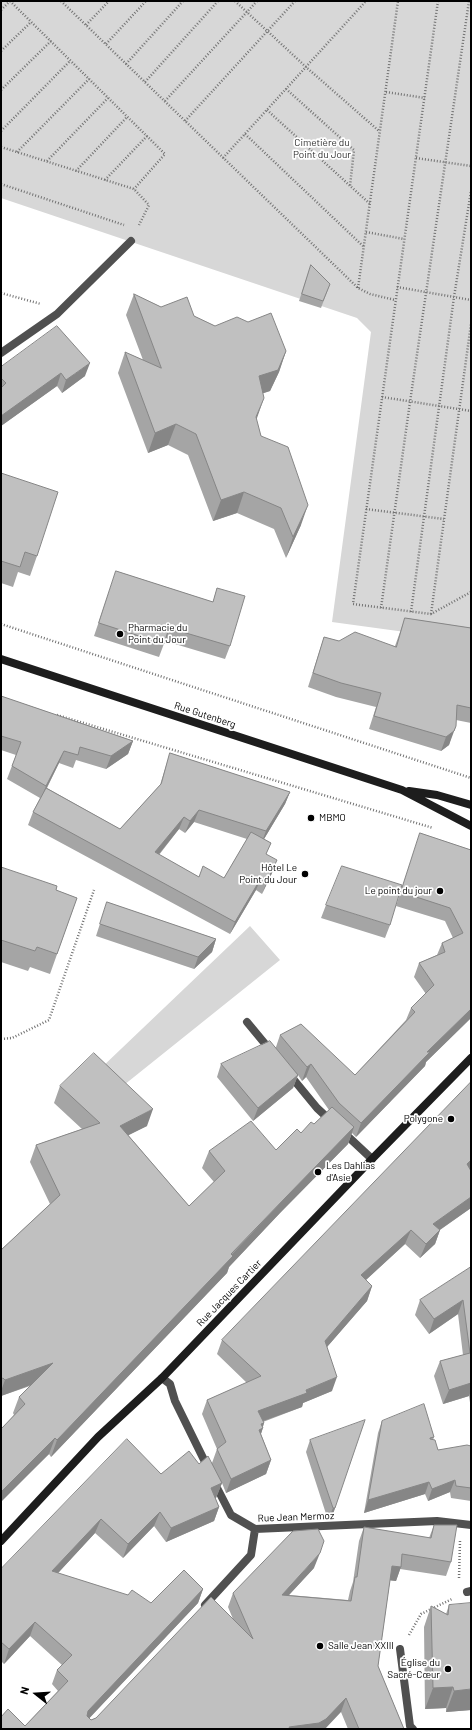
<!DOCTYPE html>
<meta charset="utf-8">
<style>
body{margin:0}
#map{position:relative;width:472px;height:1730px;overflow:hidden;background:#fff;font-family:Barlow,sans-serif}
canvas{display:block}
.frame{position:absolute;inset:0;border:2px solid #000;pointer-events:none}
.north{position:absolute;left:16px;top:1674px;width:40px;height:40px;-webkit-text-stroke:3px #fff;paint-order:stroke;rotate:287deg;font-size:11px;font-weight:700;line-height:16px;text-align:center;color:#000}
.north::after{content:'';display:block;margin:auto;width:14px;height:18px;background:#000;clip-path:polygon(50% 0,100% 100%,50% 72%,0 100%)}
</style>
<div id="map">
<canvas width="472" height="1730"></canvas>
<div class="frame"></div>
<div class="north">N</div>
</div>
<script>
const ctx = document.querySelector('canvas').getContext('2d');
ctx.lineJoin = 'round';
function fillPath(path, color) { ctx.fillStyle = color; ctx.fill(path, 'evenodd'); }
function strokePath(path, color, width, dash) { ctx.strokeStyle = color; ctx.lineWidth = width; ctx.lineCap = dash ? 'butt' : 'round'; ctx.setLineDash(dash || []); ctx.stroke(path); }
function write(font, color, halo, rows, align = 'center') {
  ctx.font = font + ' Barlow,sans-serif'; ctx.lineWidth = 3.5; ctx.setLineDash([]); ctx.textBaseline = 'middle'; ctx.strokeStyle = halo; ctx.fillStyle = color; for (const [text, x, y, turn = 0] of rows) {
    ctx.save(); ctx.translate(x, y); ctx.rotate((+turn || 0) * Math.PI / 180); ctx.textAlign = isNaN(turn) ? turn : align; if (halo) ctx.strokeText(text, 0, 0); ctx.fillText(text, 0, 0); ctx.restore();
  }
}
fillPath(new Path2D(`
 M1,1H471V641L332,622L371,332L357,318L1,198Z
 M250,926L280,960L119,1089L100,1069Z`), '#d7d7d7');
strokePath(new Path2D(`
 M10,1L165,154L134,189
 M61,1L358,288L370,294L395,300
 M235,1L306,67L379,131
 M438,1L353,604L431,614L471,592
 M1,10L10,1
 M86,25L109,1
 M106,44L146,1
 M1,51L31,22
 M126,64L183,1
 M145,82L218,1
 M286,89L354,150L350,186
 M1,90L51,41
 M386,92L425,98
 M165,101L257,1
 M267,110L370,204
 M185,121L295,1
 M1,131L70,61
 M245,134L363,246
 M1,147L134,189L149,205L139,225
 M17,152L89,79
 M223,158L366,1
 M416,158L471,166
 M47,161L108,98
 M76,171L127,117
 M105,180L147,136
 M1,184L124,225
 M366,232L404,239
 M397,287L471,300
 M358,288L398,1
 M1,293L41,304
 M382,397L471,411
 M366,509L444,519
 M381,608L410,402L469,1
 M411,612L454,297L471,191
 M431,614L471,324
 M1,624L471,778
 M57,715L433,828
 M1,1039L12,1038L49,1020L94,890
 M459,1578L460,1541
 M409,1635L421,1614L452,1599`), '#727272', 2.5, [1, 2]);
strokePath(new Path2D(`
 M247,1022L271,1051
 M289,1074L317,1108L332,1122
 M342,1131L372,1159
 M467,1592L471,1591
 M400,1649L410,1726L413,1729`), '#505050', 8);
strokePath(new Path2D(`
 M1,353L57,314L131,241
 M162,1378L170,1384L175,1401L208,1468
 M214,1482L231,1515L255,1529L437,1521L471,1525
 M205,1605L251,1555L255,1529`), '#505050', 8);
strokePath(new Path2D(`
 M1,659L402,790L471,826
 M409,791L437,795L471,805
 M1,1541L98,1437L162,1378L372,1159L471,1058`), '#1d1d1d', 8);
fillPath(new Path2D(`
 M311,265L330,284L321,308L299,301Z
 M134,294L161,307L194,316L215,326L286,351L279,372L270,391L263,393L256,420L261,436L301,525L286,558L274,529L237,513L213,521L188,455L168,445L148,453L118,373L125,352L143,360L126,315Z
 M1,367L85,376L62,393L57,386L1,426Z
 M1,473L37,556L30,576L18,572L13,587L1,583Z
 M116,571L213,602L217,588L230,646L225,659L165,641L159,657L94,636Z
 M405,618L471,628V723L456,720L449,745L441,751L369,729L376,707L336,697L308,687L324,637L339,641L395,646Z
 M1,696L133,741L128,754L106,769L76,760L73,768L59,763L47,788L120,829L160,785L170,753L290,792L285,804L264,839L271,843L266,854L272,873L262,894L256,890L230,934L28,825L33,812L40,798L7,779L16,755L1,750ZM194,822L247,839L224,878L199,877L159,855L179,829L185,833Z
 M420,833L471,850V1018L426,1062L425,1066L356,1137L352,1133L348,1144L280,1213L229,1267L227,1273L51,1457L49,1454L21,1481L5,1425L14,1415L13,1413L19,1397L30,1386L1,1396V1250L50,1204L30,1162L36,1145L82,1129L54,1103L60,1086L147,1126L128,1135L189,1206L214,1182L202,1168L209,1151L276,1150L301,1133L314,1124L329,1110L306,1077L302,1081L298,1075L293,1088L253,1121L217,1077L221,1064L276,1047L280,1035L355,1075L406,1020L411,1008L426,994L414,977L419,963L437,955L442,943L453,938L445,921L396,906Z
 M1,867L56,890L77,898L50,974L30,967L28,971L1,962Z
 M107,902L216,939L212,952L194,969L96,936Z
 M326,905L390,925L385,938L321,918Z
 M471,1082V1169L470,1170L471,1171V1208L440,1230L435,1244L420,1258L405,1244L366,1280L372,1286L367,1301L327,1347L332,1391L303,1403L302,1407L263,1422L264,1423L261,1434L271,1460L266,1474L226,1493L222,1483L216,1498H215L219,1507L214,1521L166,1542L154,1526L123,1558L95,1533L58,1573L151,1603L203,1589L198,1603L89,1718L91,1720L96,1718L233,1619L228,1607L233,1593L314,1568L289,1595L348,1600L350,1591L353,1582L359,1541L364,1527L429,1538L434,1525L451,1562L446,1576L400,1569L396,1581L390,1580L378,1666L404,1729H348L341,1712L25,1726L58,1691L52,1684L57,1670L62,1665L30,1636L4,1664L1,1661V1569L161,1474L199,1464L212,1463L217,1449L202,1414L207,1400L247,1383L217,1354L222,1340Z
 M471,1267V1409L469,1396L443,1404L434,1376L440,1361L463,1355L458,1314L429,1334L415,1315L420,1300Z
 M382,1421L434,1437L433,1440L438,1450L471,1446V1501L451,1498L450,1492L428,1501L425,1494L364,1513L378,1433Z
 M310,1440L335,1508L331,1520H328L306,1452Z
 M449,1605L471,1710L446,1712V1708L425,1709L424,1627L431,1606L446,1614Z`), '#a5a5a5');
fillPath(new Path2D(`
 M286,351L279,372L270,391L252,397L259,376Z
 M90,363L85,376L62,393L66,380Z
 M61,373L57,386L1,426V416Z
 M264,398L257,418L248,438L256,417Z
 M176,424L168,445L148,453L155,433Z
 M244,492L237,513L213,521L221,500Z
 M308,505L301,525L286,558L293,537Z
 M456,726L449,745L441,751L446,737Z
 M133,741L128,754L106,769L111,756Z
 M64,751L59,763L41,799L46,786Z
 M290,792L285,804L261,844L266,831Z
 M199,810L194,822L185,833L190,821Z
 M184,817L179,829L150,865L155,852Z
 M277,860L272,873L262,894L267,881Z
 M261,878L256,890L230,934L235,922Z
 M216,939L212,952L194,969L198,957Z
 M471,1009V1018L426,1062L425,1066L356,1137L361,1123L427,1052Z
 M311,1064L306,1077L302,1081L307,1067Z
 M298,1075L293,1088L253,1121L258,1108Z
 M153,1109L147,1126L113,1143L120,1126Z
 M354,1127L348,1144L280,1213L229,1267L227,1273L51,1457L57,1440L286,1197Z
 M471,1160V1169L462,1178L467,1164Z
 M471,1197V1208L428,1238L433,1224Z
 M411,1230L405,1244L356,1289L361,1275Z
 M440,1230L435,1244L420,1258L426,1244Z
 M372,1286L367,1301L320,1355L325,1341Z
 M463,1300L458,1314L429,1334L434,1319Z
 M53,1363L47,1379L1,1396V1391L5,1380Z
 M337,1377L332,1391L303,1403L302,1407L252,1425L258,1411Z
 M471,1383V1391L469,1396L443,1404L449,1390Z
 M264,1423L262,1429L263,1428L258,1442L259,1430L261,1424Z
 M55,1438L49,1454L1,1502V1492Z
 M271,1460L266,1474L226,1493L231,1479Z
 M455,1480L450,1492L428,1501L432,1489Z
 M429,1482L425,1494L364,1513L368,1500Z
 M222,1483L216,1498L205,1503L211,1488Z
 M219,1507L214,1521L166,1542L171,1528Z
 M333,1508H335L331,1520H328Z
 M160,1512L154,1526L123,1558L128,1544Z
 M101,1519L95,1533L47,1585L52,1571Z
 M320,1553L314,1568L276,1609L282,1595Z
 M392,1566L401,1567L396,1581L386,1580Z
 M203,1589L198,1603L83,1725L88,1711Z
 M35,1622L30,1636L4,1664L9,1649Z
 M453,1687L446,1708L425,1709L433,1688Z
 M471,1689V1710L446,1712L454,1691Z
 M346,1698L341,1712L325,1729H288L289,1727Z`), '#868686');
const building = new Path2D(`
 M311,265L330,284L323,301L302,294Z
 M134,294L161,307L187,297L194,316L215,326L237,317L248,322L271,313L286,351L278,370L259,376L264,398L256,417L261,436L288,447L308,505L293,537L281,508L244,492L221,500L196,434L176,424L155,433L125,352L161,368Z
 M57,326L90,363L66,380L61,373L1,416V388L6,383L1,378V367Z
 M1,473L58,492L37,556L25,552L20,567L1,561Z
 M116,571L213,602L217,588L245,596L230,646L169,628L164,644L99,623Z
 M405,618L471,628V708L457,705L456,726L454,731L446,737L374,716L381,693L341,683L313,673L324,637L339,641L355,632L396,647Z
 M1,696L133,741L111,756L80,747L78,755L64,751L46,786L12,766L21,742L1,736Z
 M170,753L290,792L266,831L199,810L190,821L184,817L155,852L199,877L203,866L224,878L251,832L271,843L266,854L277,860L267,881L261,878L235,922L33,812L46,788L120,829L161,784Z
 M420,833L471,850V1009L427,1052H430L361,1123L339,1103L311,1064L307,1067L280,1035L301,1024L355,1075L415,1012L411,1008L434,985L419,963L445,952L442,943L463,933L450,908L401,892Z
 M342,866L402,885L390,925L326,905Z
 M1,867L57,886L56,890L77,898L57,954L37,947L35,951L1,940Z
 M107,902L216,939L198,957L100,924Z
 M270,1041L298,1075L258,1108L221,1064Z
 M94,1053L153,1109L120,1126L189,1206L225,1171L209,1151L251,1121L276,1150L297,1129L301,1133L311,1122L314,1124L332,1107L354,1127L286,1197L231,1254L233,1256L57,1440L55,1438L1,1492V1429L25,1404L19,1397L53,1363L5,1380L3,1378L1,1379V1250L60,1195L36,1145L100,1123L60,1086Z
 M471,1082V1160L467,1164L471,1171V1197L433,1224L440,1230L426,1244L411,1230L361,1275L372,1286L325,1341L337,1377L306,1390L307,1393L258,1411L264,1423L261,1424L263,1428L259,1430L271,1460L231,1479L217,1449L226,1442L207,1400L261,1376L222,1340Z
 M471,1267V1383L449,1390L440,1361L470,1353L463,1300L434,1319L420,1300Z
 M424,1404L434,1437L430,1438V1439L435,1440L438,1450L467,1445L471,1446V1488L456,1486L455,1480L432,1489L429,1482L368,1500L382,1421Z
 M365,1420L335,1508H333L310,1440Z
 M127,1439L161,1474L189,1451L199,1464L208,1456L222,1483L211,1488L219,1507L171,1528L160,1512L128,1544L101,1519L52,1571L128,1595L132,1590L151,1603L184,1570L203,1589L88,1711L87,1716L91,1720L96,1718L211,1597L253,1639L233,1593L293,1531L318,1529L324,1541L320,1553L282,1595L351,1601L355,1577H357L364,1527L431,1538L434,1525H457L451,1562L402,1554L401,1567L392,1566L378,1666L404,1729H359L346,1698L326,1719L319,1723L289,1727L290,1729H1V1717L8,1709L25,1726L68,1681L57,1670L72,1655L35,1622L9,1649L1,1642V1569Z
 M471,1603V1689L454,1691L453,1687L433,1688L431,1606L448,1615L449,1605Z`);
fillPath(building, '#c0c0c0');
strokePath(building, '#868686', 1);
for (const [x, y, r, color] of [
 [120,634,4,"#000"],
 [311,818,4,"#000"],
 [305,874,4,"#000"],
 [440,891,4,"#000"],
 [451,1119,4,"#000"],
 [318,1172,4,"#000"],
 [320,1646,4,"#000"],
 [448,1669,4,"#000"]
]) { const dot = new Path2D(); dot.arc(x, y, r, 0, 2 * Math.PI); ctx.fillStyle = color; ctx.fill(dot); strokePath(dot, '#fff', 1.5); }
write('10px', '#2e2e2e', '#fff', [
 ["Cimetière du",322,143],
 ["Point du Jour",322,155]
]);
write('10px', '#000', '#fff', [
 ["Pharmacie du",128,628],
 ["Point du Jour",128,640],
 ["MBMO",319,818],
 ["Hôtel Le",297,868,"right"],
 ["Point du Jour",297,880,"right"],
 ["Le point du jour",432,891,"right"],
 ["Polygone",443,1119,"right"],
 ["Les Dahlias",326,1166],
 ["d'Asie",326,1178],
 ["Salle Jean XXIII",328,1646],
 ["Église du",440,1663,"right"],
 ["Sacré-Cœur",440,1675,"right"]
], 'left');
write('10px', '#000', '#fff', [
 ["Rue Gutenberg",205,715,18],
 ["Rue Jacques Cartier",229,1293,-46],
 ["Rue Jean Mermoz",296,1517,-2]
]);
</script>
